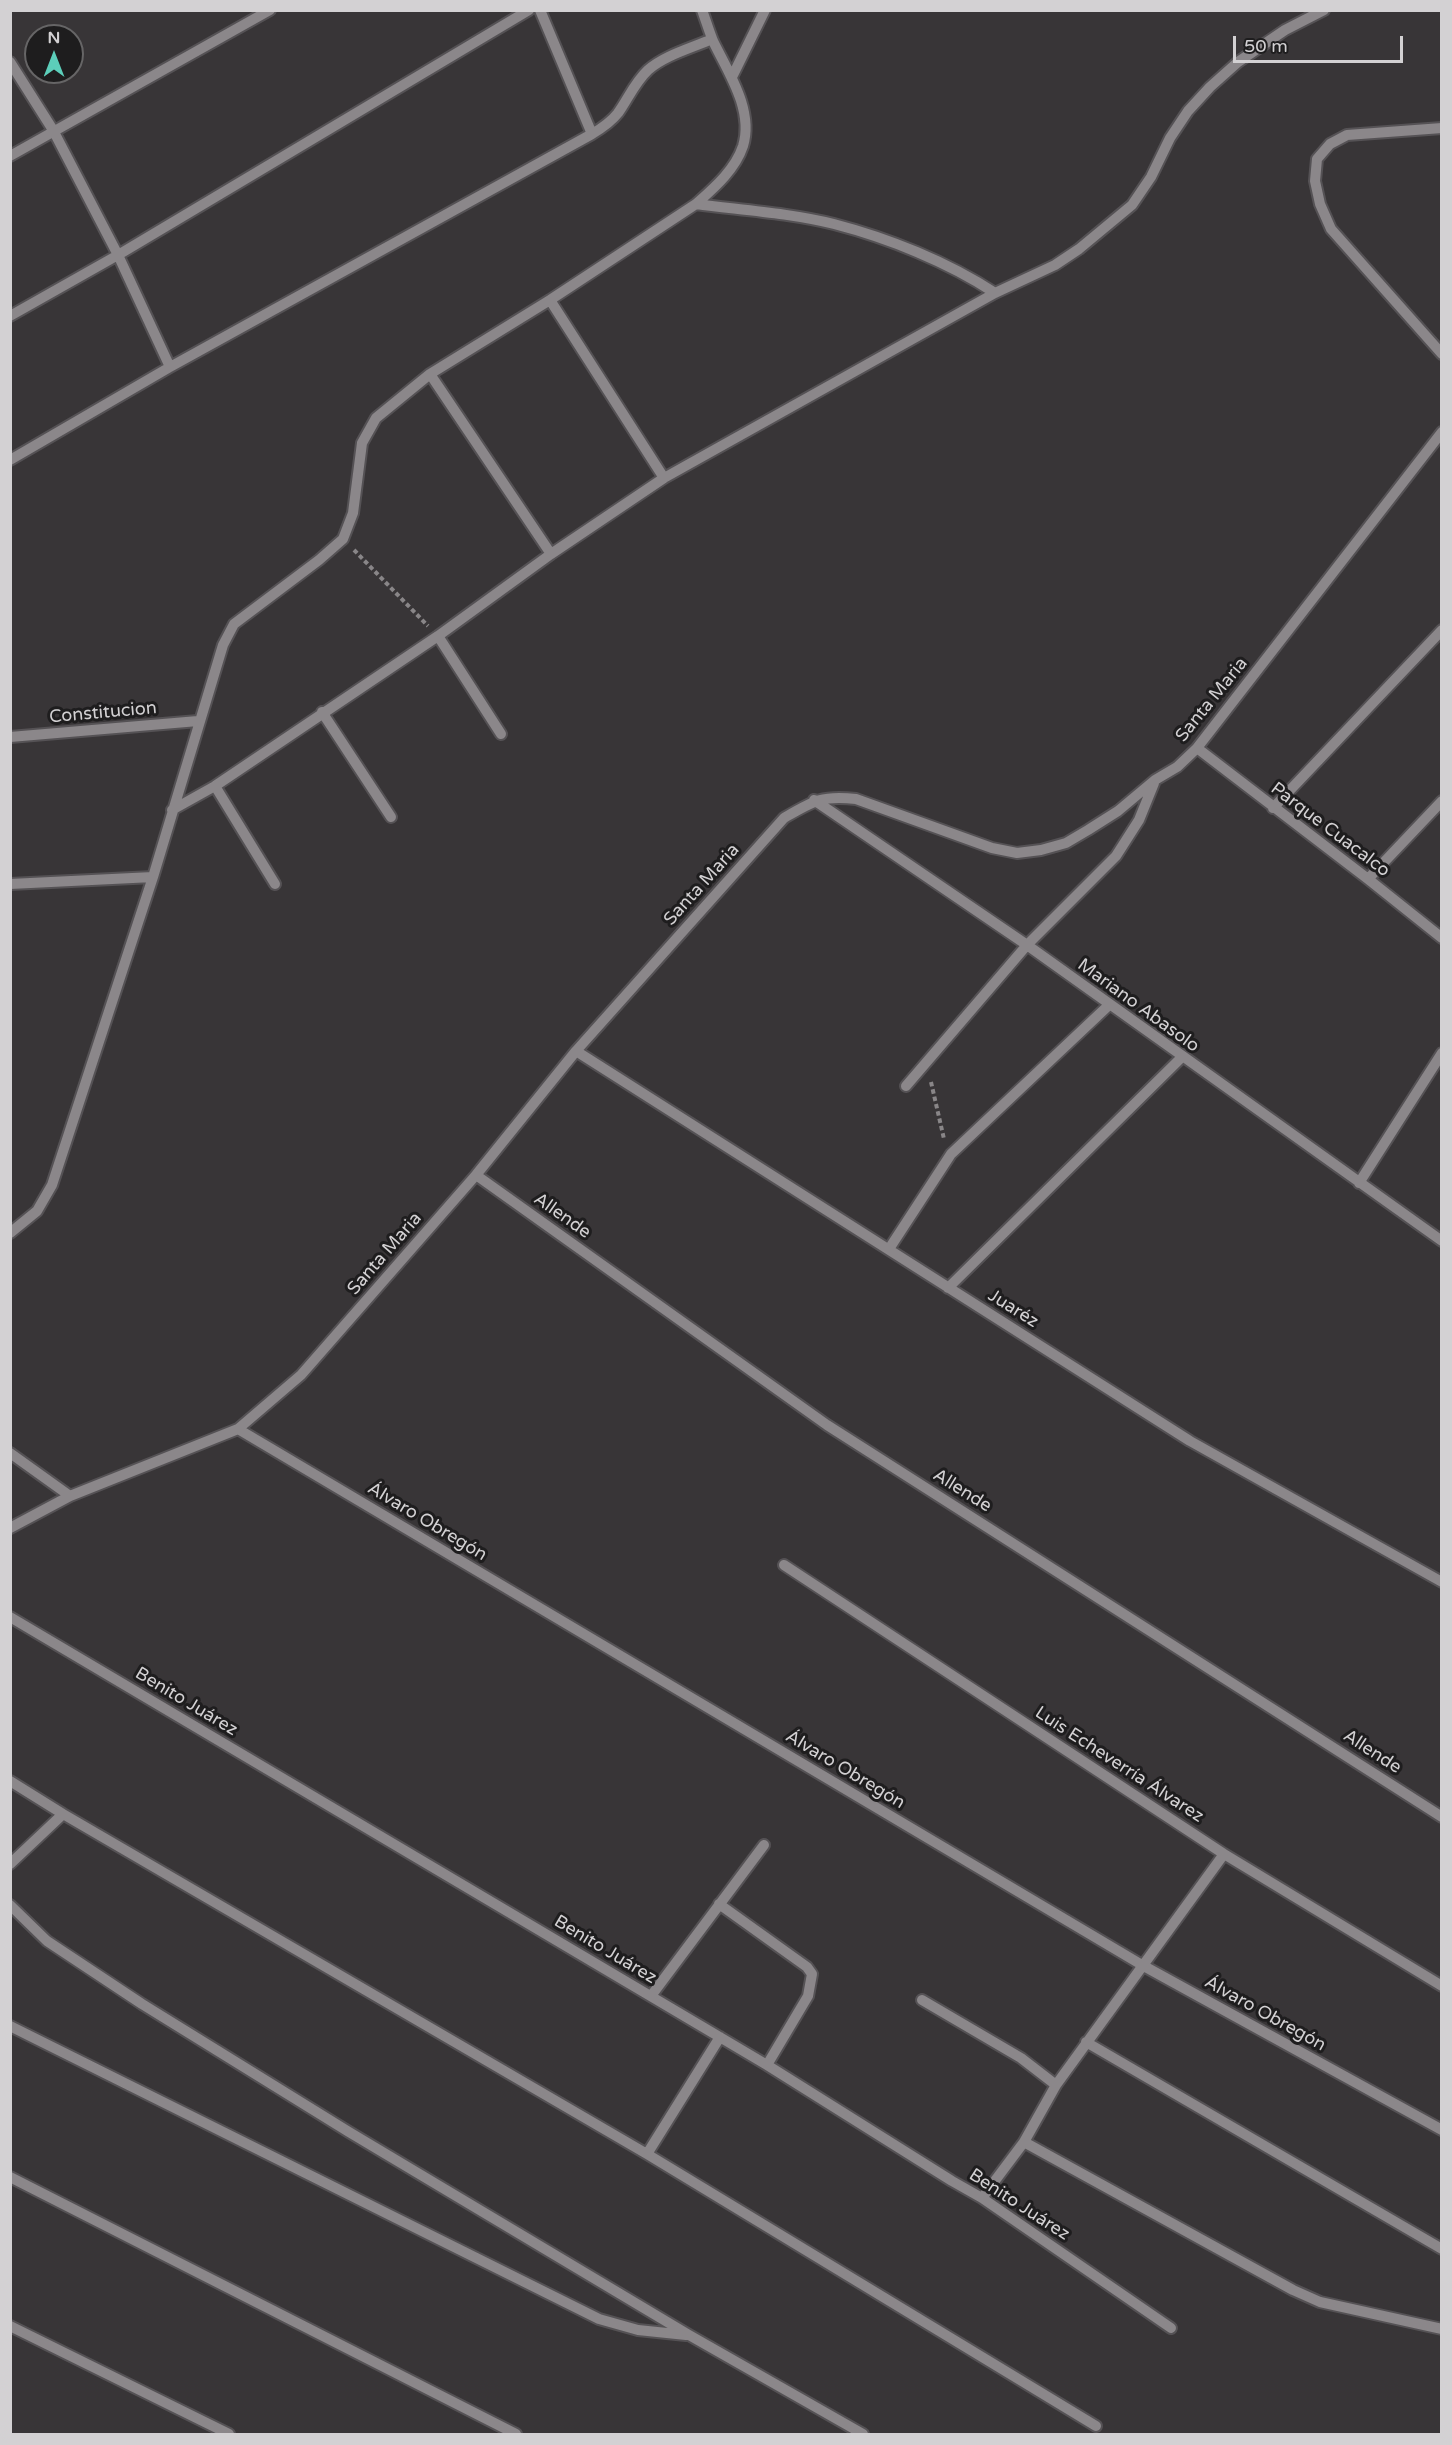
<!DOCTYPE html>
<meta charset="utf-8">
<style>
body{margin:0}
#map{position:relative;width:1452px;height:2445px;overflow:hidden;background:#383537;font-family:"Varela Round",sans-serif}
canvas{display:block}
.frame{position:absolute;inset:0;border:12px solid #d3d1d3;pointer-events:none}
.north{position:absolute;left:24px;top:24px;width:60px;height:60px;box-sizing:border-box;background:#1e1d1e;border:2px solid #666566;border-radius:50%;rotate:0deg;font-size:16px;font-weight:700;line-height:24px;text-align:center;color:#d3d1d3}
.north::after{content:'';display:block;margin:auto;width:21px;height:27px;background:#5cceba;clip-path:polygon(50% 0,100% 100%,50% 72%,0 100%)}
.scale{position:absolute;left:1233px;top:36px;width:170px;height:27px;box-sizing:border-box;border:3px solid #d3d1d3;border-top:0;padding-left:8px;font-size:18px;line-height:21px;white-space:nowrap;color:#d3d1d3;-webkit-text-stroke:4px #1e1d1e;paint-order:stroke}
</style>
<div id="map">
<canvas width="1452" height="2445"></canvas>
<div class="frame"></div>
<div class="north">N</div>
<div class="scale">50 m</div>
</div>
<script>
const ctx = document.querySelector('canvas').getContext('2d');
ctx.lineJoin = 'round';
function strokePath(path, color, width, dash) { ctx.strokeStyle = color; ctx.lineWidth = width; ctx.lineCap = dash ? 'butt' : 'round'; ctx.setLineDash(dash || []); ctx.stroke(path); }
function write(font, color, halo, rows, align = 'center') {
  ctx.font = font + ' "Varela Round",sans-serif'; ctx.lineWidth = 6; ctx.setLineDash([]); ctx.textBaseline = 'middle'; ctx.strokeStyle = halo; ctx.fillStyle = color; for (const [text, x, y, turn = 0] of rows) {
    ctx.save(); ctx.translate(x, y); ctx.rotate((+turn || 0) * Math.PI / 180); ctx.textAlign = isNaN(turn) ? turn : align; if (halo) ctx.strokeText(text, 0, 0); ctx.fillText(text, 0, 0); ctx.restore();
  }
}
const minor = new Path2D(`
 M540,10L592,134
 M10,62L53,130L118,255L170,367
 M732,77L765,10
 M1442,128L1347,135L1330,144L1317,159L1315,181L1320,204L1331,229L1442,354
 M10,156L270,10
 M696,204C742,210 789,213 834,224C888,238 948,262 995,293
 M550,300L664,478
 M10,316L118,255L529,10
 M430,374L551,554
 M10,460L170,367L592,134C602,128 611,122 618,113C628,99 635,82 648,70C665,55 692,48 712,39
 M438,636L501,734
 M322,712L391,817
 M10,737L198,721
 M1197,748L1368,879L1442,938
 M215,786L275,884
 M814,800L1027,945L1442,1241
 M1273,808L1442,630
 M172,810L215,786L438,636L551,554L664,478L995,293L1055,265L1079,249L1132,205L1151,177L1170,138L1188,111L1210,87L1238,62L1285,30L1324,10
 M1368,879L1442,801
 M10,884L153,877
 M576,1051L1190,1441L1442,1582
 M906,1086L1027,945L1116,856L1139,820L1154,783
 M476,1175L827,1425L1442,1817
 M1359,1183L1442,1053
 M10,1233L37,1211L52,1185L153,877L223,645L234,624L319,560L343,539L353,513L362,443L376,418L430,374L550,300L696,204C714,188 735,170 743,146C754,110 728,72 713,41C709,31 706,21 702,10
 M889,1249L951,1154L1109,1005
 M948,1288L1182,1057
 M238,1429L1142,1965L1442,2130
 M10,1453L70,1496
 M10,1528L70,1496L238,1429L301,1375L476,1175L576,1051L784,818C813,801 822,795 856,799L992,848L1017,853L1041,850L1066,843L1088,830L1118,811L1155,780L1177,767L1197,748L1442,432
 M784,1565L1224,1854L1442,1986
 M10,1617L767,2065L952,2181L982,2198L1171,2328
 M10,1781L63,1814L647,2154L1096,2426
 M10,1864L63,1814
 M719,1904L807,1967L812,1974L808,1996L767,2065
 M10,1905L47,1941L142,2004L349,2132L689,2335L863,2434
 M651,1996L764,1845
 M922,2000L1021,2058L1056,2085
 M10,2026L599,2319L638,2330L686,2335
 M1086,2042L1442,2249
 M1024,2142L1293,2290L1320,2302L1442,2329
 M647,2154L720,2037
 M10,2177L516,2434
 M982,2198L1024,2142L1056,2085L1224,1854
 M10,2326L229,2434`);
strokePath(minor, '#555255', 14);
strokePath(new Path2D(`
 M354,550L428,626
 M931,1082L944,1139`), '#898688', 4, [4.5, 3]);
strokePath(minor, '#8b878a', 10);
write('18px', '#d3d1d3', '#1e1d1e', [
 ["Santa Maria",1212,700,-51],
 ["Constitucion",103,713,-5],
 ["Parque Cuacalco",1330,830,37],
 ["Santa Maria",702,885,-48],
 ["Mariano Abasolo",1138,1006,36],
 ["Allende",562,1216,35],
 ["Santa Maria",385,1254,-49],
 ["Juaréz",1013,1309,32],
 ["Allende",962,1491,32],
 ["Álvaro Obregón",427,1522,31],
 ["Benito Juárez",186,1702,31],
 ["Allende",1372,1752,33],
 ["Luis Echeverría Álvarez",1119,1765,33],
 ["Álvaro Obregón",845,1770,31],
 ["Benito Juárez",605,1950,31],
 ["Álvaro Obregón",1265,2014,29],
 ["Benito Juárez",1019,2205,33]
]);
</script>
